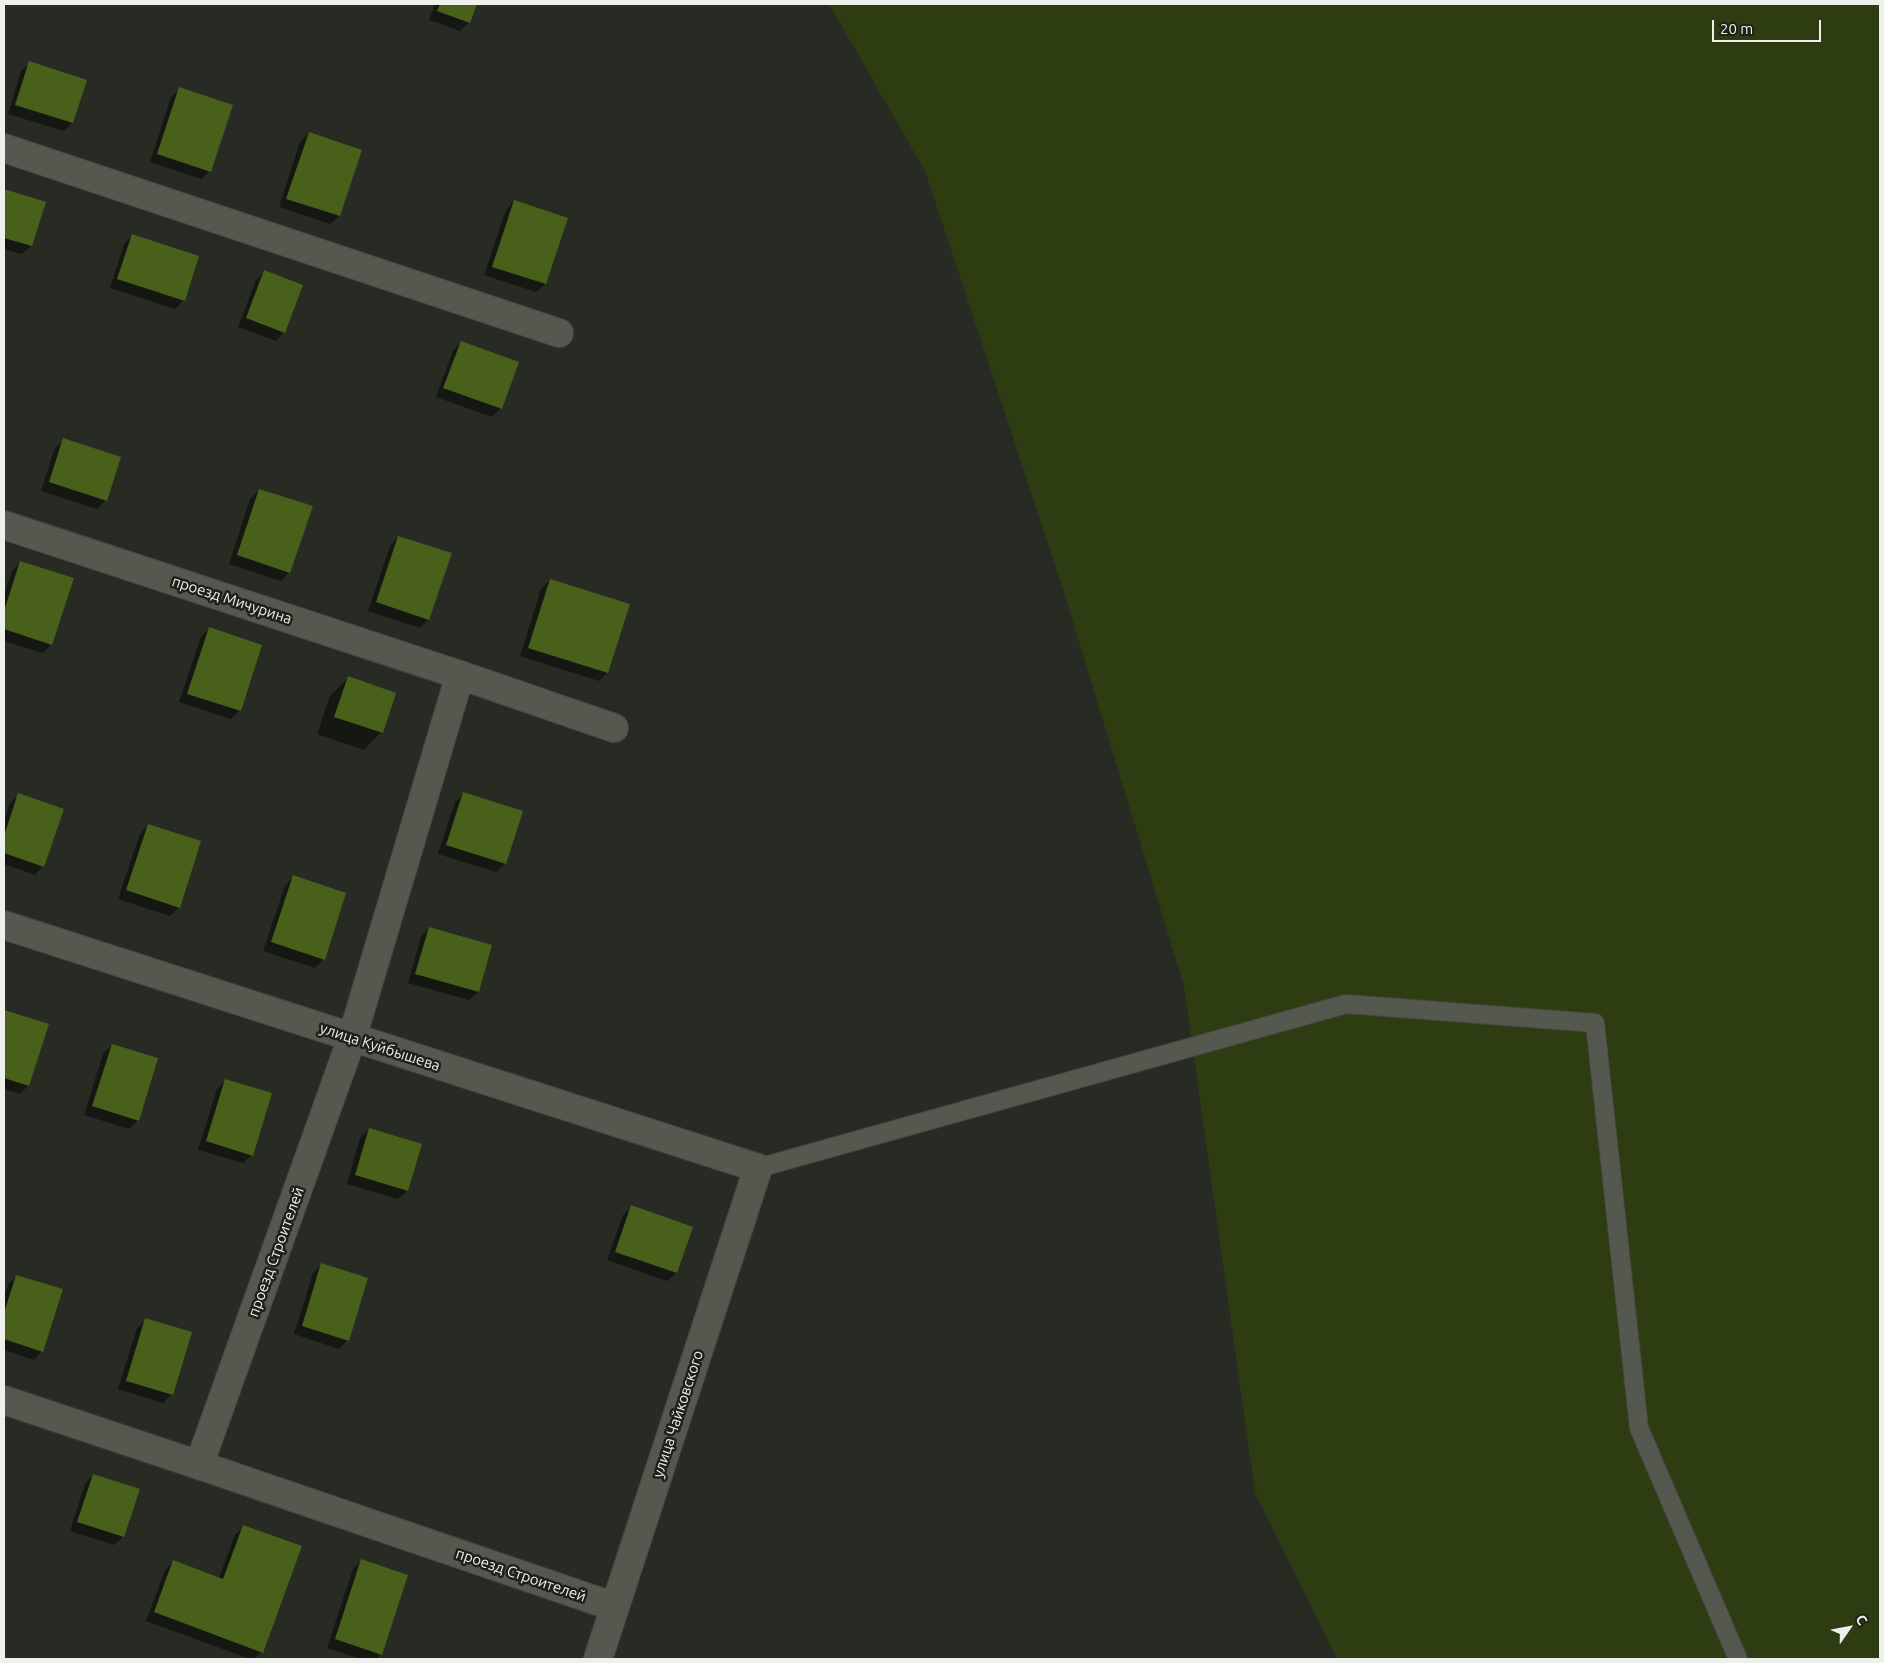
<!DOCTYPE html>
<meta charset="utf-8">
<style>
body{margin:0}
#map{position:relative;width:1884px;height:1663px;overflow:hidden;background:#272b23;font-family:Ubuntu,sans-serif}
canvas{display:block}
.frame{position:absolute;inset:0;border:5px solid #eef0eb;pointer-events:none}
.north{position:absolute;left:1824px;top:1603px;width:50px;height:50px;-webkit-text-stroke:4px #1e2119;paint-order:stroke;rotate:57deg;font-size:14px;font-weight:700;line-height:20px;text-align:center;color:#eef0eb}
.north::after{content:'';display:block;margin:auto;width:18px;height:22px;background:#eef0eb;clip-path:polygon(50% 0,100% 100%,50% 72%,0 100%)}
.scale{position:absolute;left:1712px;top:20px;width:109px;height:22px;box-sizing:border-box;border:2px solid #eef0eb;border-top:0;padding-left:6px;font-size:15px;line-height:18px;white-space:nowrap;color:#eef0eb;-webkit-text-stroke:4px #1e2119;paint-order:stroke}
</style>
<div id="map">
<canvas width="1884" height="1663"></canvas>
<div class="frame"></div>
<div class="north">С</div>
<div class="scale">20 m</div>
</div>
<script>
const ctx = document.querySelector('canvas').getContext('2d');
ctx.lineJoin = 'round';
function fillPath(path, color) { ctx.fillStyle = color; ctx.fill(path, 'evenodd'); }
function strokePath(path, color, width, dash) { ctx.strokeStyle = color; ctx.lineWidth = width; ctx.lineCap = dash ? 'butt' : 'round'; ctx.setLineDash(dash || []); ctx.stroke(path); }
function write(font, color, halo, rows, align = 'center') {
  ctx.font = font + ' Ubuntu,sans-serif'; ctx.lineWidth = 5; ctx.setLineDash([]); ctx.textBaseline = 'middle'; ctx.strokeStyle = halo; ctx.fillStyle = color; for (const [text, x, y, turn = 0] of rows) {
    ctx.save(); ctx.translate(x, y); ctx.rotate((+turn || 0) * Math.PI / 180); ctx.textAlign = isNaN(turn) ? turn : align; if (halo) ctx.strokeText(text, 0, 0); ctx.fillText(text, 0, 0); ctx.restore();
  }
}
fillPath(new Path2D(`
 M829,4H1880V1659H1337L1255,1493L1184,986L1062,586L925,171Z`), '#2e3c12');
fillPath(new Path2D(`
 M435,4H476L469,22L460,31L429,20Z
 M30,63L72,123L64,131L8,114L21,71Z
 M180,89L210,171L201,179L150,162L171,97Z
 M309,133L361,150L339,216L330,224L279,207L300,142Z
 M4,190L44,203L31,246L22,254L4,249Z
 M514,201L566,218L545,284L536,292L484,275L506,210Z
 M133,235L198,257L183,301L175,309L110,288L124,244Z
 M265,272L284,332L276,341L238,327L256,280Z
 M461,342L501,408L492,417L436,397L453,351Z
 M64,440L106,500L97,509L41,491L55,448Z
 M259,490L289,572L281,581L229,564L250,499Z
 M398,537L428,620L420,628L368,611L390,546Z
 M21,562L72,579L51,645L42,653L4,641V596L12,571Z
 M550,580L607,673L599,681L520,656L541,589Z
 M209,628L261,646L239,711L231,719L179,702L201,637Z
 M348,678L381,732L364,750L317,734L330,696Z
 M463,794L505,864L496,872L438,854L455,802Z
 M19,795L43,866L35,875L4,864V822L10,803Z
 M148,825L179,907L170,916L118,899L140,834Z
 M293,877L323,959L315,968L263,951L285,886Z
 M429,928L491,946L478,992L469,1000L408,983L421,937Z
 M4,1011L47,1025L28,1086L20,1094L4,1089Z
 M112,1045L138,1120L129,1129L84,1115L103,1054Z
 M226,1080L252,1155L243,1163L198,1150L217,1089Z
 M369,1129L420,1145L407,1191L398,1199L347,1184L360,1138Z
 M632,1207L692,1228L676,1273L667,1281L607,1260L623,1215Z
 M322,1265L348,1340L339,1349L294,1334L313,1273Z
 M16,1276L42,1351L34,1360L4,1350V1297L8,1285Z
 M146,1319L172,1394L163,1403L118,1389L137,1328Z
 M93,1475L123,1537L114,1545L70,1531L85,1484Z
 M244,1526L262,1652L254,1659H250L146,1621L165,1570L174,1561L219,1578L235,1535Z
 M362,1561L381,1654L376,1659H361L327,1648L353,1569Z`), '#0007');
fillPath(new Path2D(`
 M440,4H477L470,23L437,11Z
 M29,61L87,80L73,123L15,105Z
 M179,87L233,105L211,172L157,154Z
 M309,132L362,150L340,216L286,199Z
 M4,189L46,202L32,246L4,238Z
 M514,200L568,218L546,284L492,267Z
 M132,234L199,256L185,301L117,279Z
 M264,270L303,285L285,333L246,318Z
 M461,341L519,362L502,409L443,388Z
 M63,438L121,457L107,501L49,482Z
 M259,489L313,506L290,573L237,555Z
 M398,536L452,553L429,620L376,602Z
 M20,561L74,578L52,645L4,629V611Z
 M550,579L630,604L608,673L528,648Z
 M209,627L262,645L241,711L187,694Z
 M348,676L396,693L383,733L334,717Z
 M463,792L523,811L506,864L446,845Z
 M18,793L64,809L44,867L4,853V836Z
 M148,824L201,841L180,908L126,890Z
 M293,875L346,893L325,960L271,942Z
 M429,927L492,945L479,992L415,974Z
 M4,1010L49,1024L29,1086L4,1078Z
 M112,1044L158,1058L139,1121L92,1106Z
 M225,1079L272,1093L253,1156L206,1141Z
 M369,1128L422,1144L408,1191L355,1175Z
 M631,1205L693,1227L677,1273L615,1252Z
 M321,1263L368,1278L349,1341L302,1326Z
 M16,1275L63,1289L43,1352L4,1339V1313Z
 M145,1318L192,1332L173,1395L126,1381Z
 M93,1474L140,1489L124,1537L77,1522Z
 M243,1525L302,1546L263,1653L154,1612L173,1560L223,1579Z
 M361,1559L408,1575L382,1655L335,1639Z`), '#486019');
const service = new Path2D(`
 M758,1168L1346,1004L1595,1023L1639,1428L1738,1659`);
const minor = new Path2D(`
 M4,148L559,333
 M4,525L460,675L614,728
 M4,925L758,1168L598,1659
 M4,1400L199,1465L615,1607
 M199,1465L352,1038L460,675`);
strokePath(service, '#454842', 20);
strokePath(minor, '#454842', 30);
strokePath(service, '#54584f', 18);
strokePath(minor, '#54584f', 28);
write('15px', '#eef0eb', '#1e2119', [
 ["проезд Мичурина",232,600,18],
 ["улица Куйбышева",380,1047,18],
 ["проезд Строителей",276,1252,-70],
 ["улица Чайковского",678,1414,-72],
 ["проезд Строителей",521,1575,19]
]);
</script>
